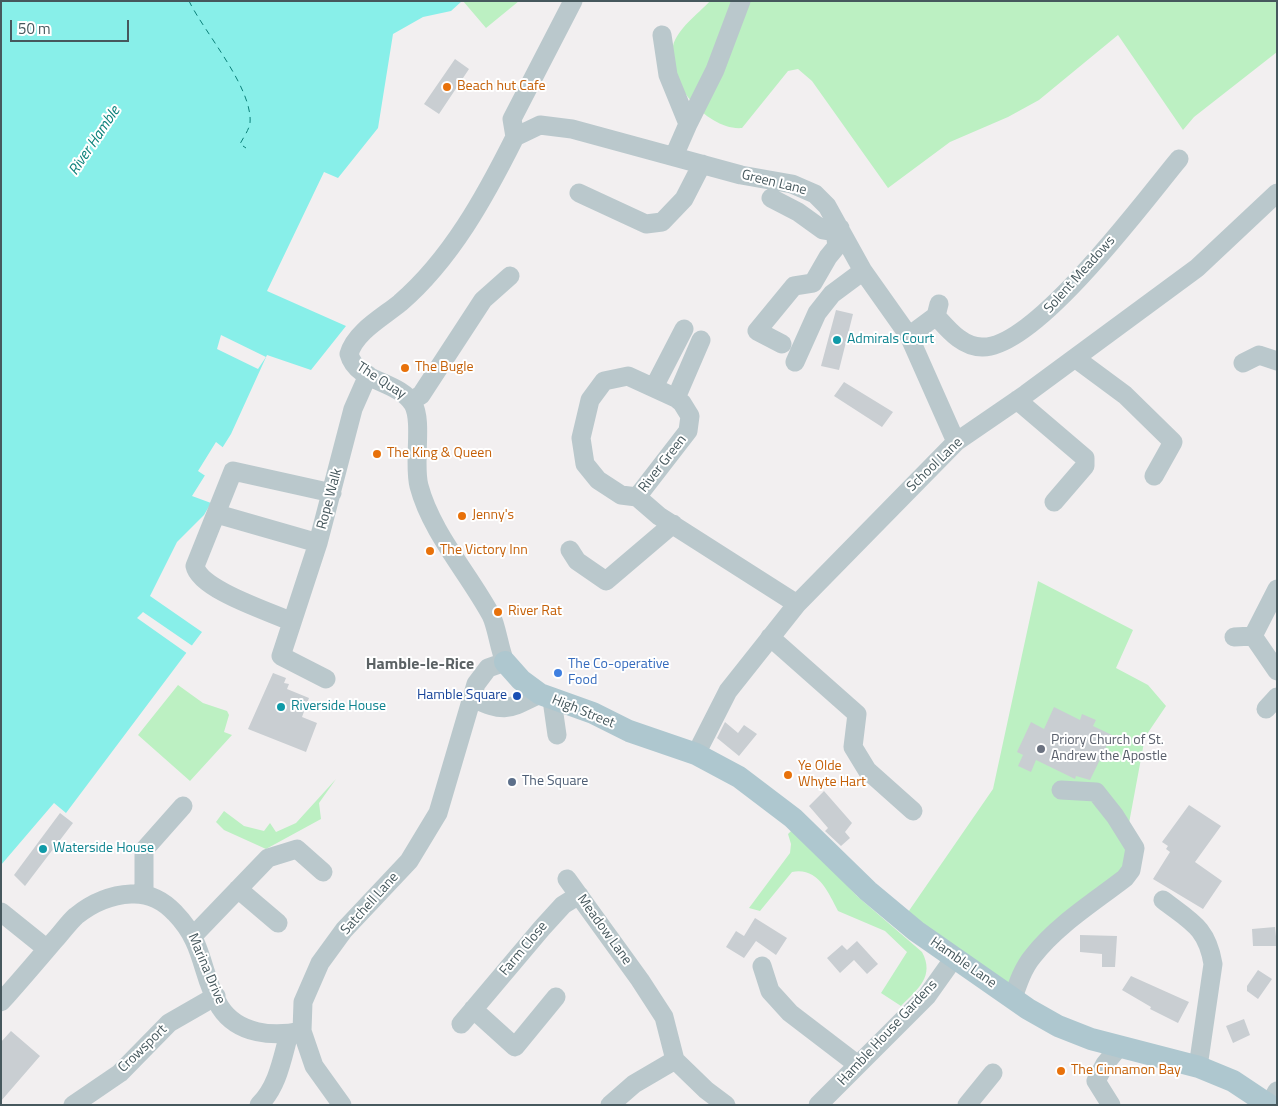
<!DOCTYPE html>
<style>
body{margin:0}
#map{position:relative;width:1278px;height:1106px;overflow:hidden;background:#f2eff0;font-family:"Titillium Web",sans-serif}
canvas{display:block}
.frame{position:absolute;inset:0;border:2px solid #46585d;pointer-events:none}
.scale{position:absolute;left:10px;top:20px;width:119px;height:22px;box-sizing:border-box;border:2px solid #46585d;border-top:0;padding-left:6px;font-size:15px;line-height:18px;white-space:nowrap;color:#46585d;-webkit-text-stroke:4px #fff;paint-order:stroke}
</style>
<div id="map">
<canvas width="1278" height="1106"></canvas>
<div class="frame"></div>
<div class="scale">50 m</div>
</div>
<script>
const ctx = document.querySelector('canvas').getContext('2d');
ctx.lineJoin = 'round';
function fillPath(path, color) { ctx.fillStyle = color; ctx.fill(path, 'evenodd'); }
function strokePath(path, color, width, dash) { ctx.strokeStyle = color; ctx.lineWidth = width; ctx.lineCap = dash ? 'butt' : 'round'; ctx.setLineDash(dash || []); ctx.stroke(path); }
function write(font, color, halo, rows, align = 'center') {
  ctx.font = font + ' "Titillium Web",sans-serif'; ctx.lineWidth = 4; ctx.setLineDash([]); ctx.textBaseline = 'middle'; ctx.strokeStyle = halo; ctx.fillStyle = color; for (const [text, x, y, turn = 0] of rows) {
    ctx.save(); ctx.translate(x, y); ctx.rotate((+turn || 0) * Math.PI / 180); ctx.textAlign = isNaN(turn) ? turn : align; if (halo) ctx.strokeText(text, 0, 0); ctx.fillText(text, 0, 0); ctx.restore();
  }
}
fillPath(new Path2D(`
 M463,1H519L486,28Z
 M710,1H1277V52L1194,117L1183,130L1118,35L1039,100L1008,117L950,142L888,188L812,81L798,69L788,71L742,128C708,131 664,81 673,46C677,29 698,14 710,1Z
 M1038,581L1133,630L1116,668L1148,685L1166,706L1145,737L1127,834L1138,855L1005,990L904,918L993,789Z
 M178,685L203,703L227,711L229,715L224,732L232,735L190,781L138,735Z
 M336,779L319,803L321,819L266,849L224,830L216,822L224,811L244,826L264,831L270,823L276,832L296,823Z
 M794,828L857,896L922,952C935,976 918,989 901,1006L881,993L907,952L885,931L838,911C828,892 818,867 792,872L760,911L749,908L790,853L791,844L788,834Z`), '#bcf0c2');
fillPath(new Path2D(`
 M1,1H462L451,11L423,17L393,34L378,128L338,178L324,172L267,291L346,326L311,370L267,355L231,434L192,496L211,503L204,515L177,542L150,596L202,632L66,813L54,803L1,865Z`), '#88efe9');
fillPath(new Path2D(`
 M221,335L266,357L258,369L217,349Z
 M216,442L225,449L207,477L198,471Z
 M143,612L194,647L188,654L137,618Z`), '#f2eff0');
strokePath(new Path2D(`
 M189,1C204,32 253,88 250,123C249,130 243,138 240,144L246,148`), '#0b8079', 1, [6, 5]);
fillPath(new Path2D(`
 M455,59L469,69L439,114L424,104Z
 M836,310L853,314L839,370L821,366Z
 M844,382L893,412L882,427L834,396Z
 M273,673L286,678L284,683L289,684L287,689L309,698L302,717L317,723L306,752L248,729Z
 M1054,707L1080,720L1082,714L1096,720L1093,726L1112,735L1090,780L1076,776L1075,779L1036,760L1031,772L1018,766L1023,755L1017,752L1031,722L1044,729Z
 M725,722L738,733L744,725L757,734L739,756L717,738Z
 M824,791L852,823L845,832L850,838L841,846L825,831L828,828L809,806Z
 M1189,805L1221,826L1195,862L1222,881L1203,909L1153,879L1170,852L1166,849L1168,846L1162,842Z
 M60,813L73,823L25,886L14,875Z
 M755,918L787,938L776,955L756,941L744,958L726,947L736,931L744,936Z
 M1275,927L1277,946H1253L1252,929Z
 M1080,935L1117,936L1115,967H1102V954L1080,952Z
 M857,941L878,964L867,974L854,960L840,973L827,958L842,945L847,950Z
 M1258,970L1272,979L1258,999L1247,991V986Z
 M1131,976L1189,1002L1178,1023L1150,1009L1151,1007L1122,990Z
 M1244,1019L1250,1035L1233,1043L1226,1026Z
 M11,1031L40,1056L1,1101V1042Z`), '#c9ced2');
strokePath(new Path2D(`
 M662,35L668,75L688,124L674,156
 M688,124L715,70L741,1
 M515,137L540,125L572,129L741,175L792,184L815,194L827,206L863,271L909,336L956,442
 M515,137L512,119L573,1
 M579,193L646,224L662,222L684,199L702,164
 M771,198L798,212L823,230L835,232L840,228
 M936,316C948,329 962,347 982,347C1035,349 1144,201 1179,159
 M909,336L936,316L939,304
 M782,344L757,331L794,286L813,283L828,257L837,246L835,232
 M1075,358L1125,395L1173,442L1154,476
 M795,362L817,313L832,294L863,271
 M1243,363L1259,355L1277,361
 M654,387L684,329
 M676,398L701,340
 M1017,400L1085,458V466L1054,502
 M411,401L421,395L483,300L510,276
 M637,497L688,431L690,416L682,403L676,398L628,376L604,381L590,400L581,438L585,464L598,480L621,495L637,497L659,516L797,604
 M217,514L318,543
 M570,550L577,561L606,581L673,524
 M1277,589L1253,636L1277,671
 M292,622C271,612 200,590 195,566L233,471L332,493
 M770,637L857,714L853,747L867,770L913,811
 M1234,637L1253,636
 M326,679L281,656L318,543L353,409L368,375
 M472,698C506,713 507,710 540,694
 M552,700L557,735
 M1266,709L1277,697
 M696,754L728,691L797,604L956,442L1026,394L1197,268L1277,193
 M567,879L640,980L664,1017L675,1060L706,1090L726,1105
 M238,889L278,923
 M144,894V850L183,806
 M1163,900C1190,921 1207,927 1213,964L1198,1067
 M1,912L47,949
 M193,936L268,858L297,849L323,872
 M762,966L770,991L790,1013L858,1065
 M1013,998C1018,983 1023,968 1033,956C1057,925 1094,902 1125,878L1131,870L1135,848L1115,816L1096,792L1061,790
 M1,1002C19,982 36,962 53,942C61,934 68,923 76,916C92,903 111,895 131,894C149,893 163,900 175,913C206,945 200,974 220,1007C238,1035 274,1037 302,1031
 M473,1009L515,1047L556,997
 M461,1024L542,928L563,905L579,895
 M73,1105L120,1073L169,1023L216,996
 M259,1105C278,1086 282,1059 289,1034
 M342,1105L314,1066L302,1031L303,1002L320,963L344,930L409,861L438,813L476,684L488,668L505,662C499,648 497,627 491,615C469,574 431,532 419,486C413,464 423,421 413,404C398,380 357,383 349,354C355,332 383,317 400,303C451,259 485,197 515,137
 M610,1105L634,1084L675,1060
 M818,1105L927,996L954,958
 M967,1105L993,1073
 M1111,1105L1096,1081L1105,1064L1119,1047
 M1269,1105L1277,1091`), '#bac8cc', 19);
strokePath(new Path2D(`
 M505,662L521,680L540,694L593,713L629,731L696,754L739,777L793,818L868,891L916,931L1028,1009L1058,1026L1091,1039L1199,1067L1233,1081L1269,1105`), '#aec7cf', 22);
for (const [x, y, r, color] of [
 [447,87,5,"#e8710a"],
 [837,340,5,"#0f9aa8"],
 [405,368,5,"#e8710a"],
 [377,454,5,"#e8710a"],
 [462,516,5,"#e8710a"],
 [430,551,5,"#e8710a"],
 [498,612,5,"#e8710a"],
 [558,673,5,"#3f7fe0"],
 [517,696,5,"#1a4fb4"],
 [281,707,5,"#0f9aa8"],
 [1041,749,5,"#6b7280"],
 [788,775,5,"#e8710a"],
 [512,782,5,"#5c6f8a"],
 [43,849,5,"#0f9aa8"],
 [1061,1071,5,"#e8710a"]
]) { const dot = new Path2D(); dot.arc(x, y, r, 0, 2 * Math.PI); ctx.fillStyle = color; ctx.fill(dot); strokePath(dot, '#fff', 2); }
write('14px', '#c56008', '#fff', [
 ["Beach hut Cafe",457,87],
 ["The Bugle",415,368],
 ["The King & Queen",387,454],
 ["Jenny's",472,516],
 ["The Victory Inn",440,551],
 ["River Rat",508,612],
 ["Ye Olde",798,767],
 ["Whyte Hart",798,783],
 ["The Cinnamon Bay",1071,1071]
], 'left');
write('14px', '#46585d', '#fff', [
 ["Green Lane",774,183,14],
 ["Solent Meadows",1080,275,-48],
 ["The Quay",381,381,33],
 ["River Green",663,464,-52],
 ["School Lane",935,465,-44],
 ["Rope Walk",330,499,-75],
 ["High Street",583,712,22],
 ["Satchell Lane",370,904,-48],
 ["Meadow Lane",604,930,54],
 ["Farm Close",524,949,-50],
 ["Hamble Lane",963,963,35],
 ["Marina Drive",206,969,67],
 ["Hamble House Gardens",888,1033,-47],
 ["Crowsport",143,1049,-44]
]);
write('14px', '#0d838f', '#fff', [
 ["Admirals Court",847,340],
 ["Riverside House",291,707],
 ["Waterside House",53,849]
], 'left');
write('14px', '#366cbe', '#fff', [
 ["The Co-operative",568,665],
 ["Food",568,681]
], 'left');
write('14px', '#164399', '#fff', [
 ["Hamble Square",507,696]
], 'right');
write('14px', '#5b616d', '#fff', [
 ["Priory Church of St.",1051,741],
 ["Andrew the Apostle",1051,757]
], 'left');
write('14px', '#4e5e75', '#fff', [
 ["The Square",522,782]
], 'left');
write('italic 15px', '#0b8079', '#fff', [
 ["River Hamble",95,141,-56]
]);
write('bold 16px', '#5b6264', '#fff', [
 ["Hamble-le-Rice",420,665]
]);
</script>
